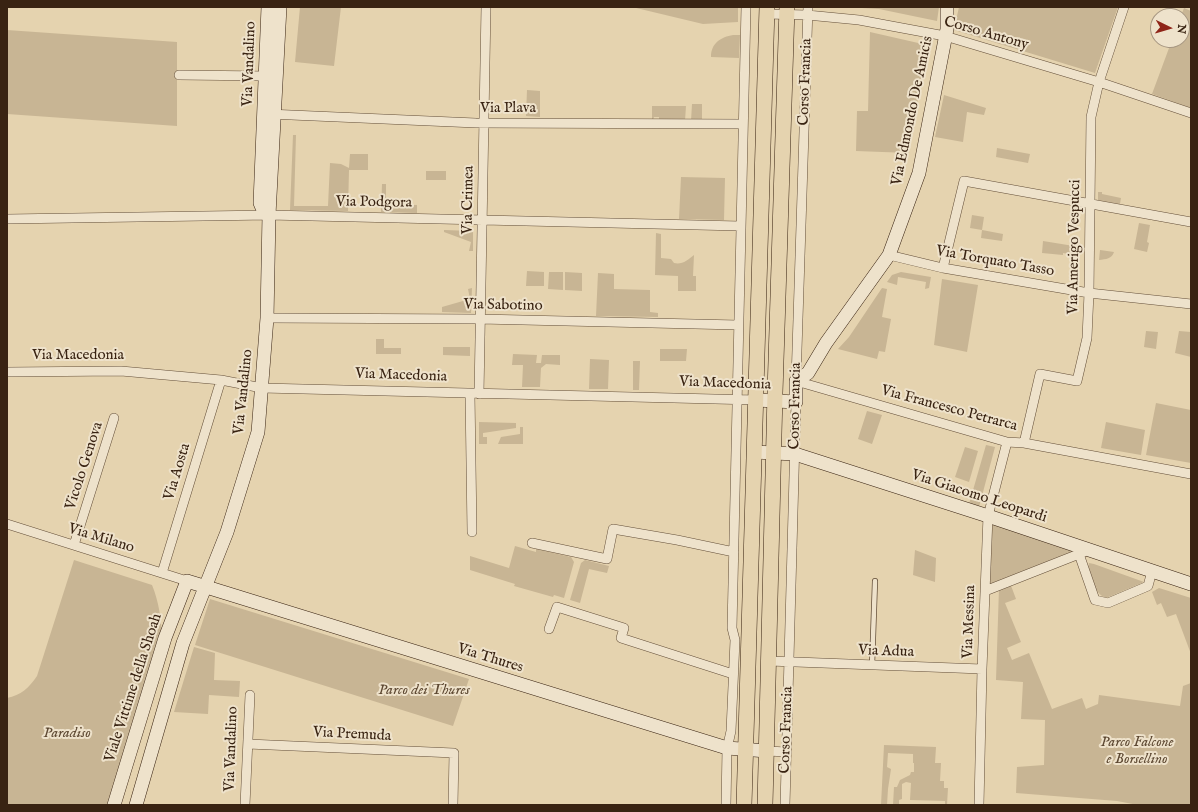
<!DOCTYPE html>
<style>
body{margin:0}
#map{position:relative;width:1198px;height:812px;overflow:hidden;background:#e5d3af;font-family:"IM FELL English",serif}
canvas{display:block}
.frame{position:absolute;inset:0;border:8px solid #392312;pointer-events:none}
.north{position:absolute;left:1150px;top:8px;width:40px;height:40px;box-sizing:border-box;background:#eee2cb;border:1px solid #a69681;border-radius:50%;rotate:95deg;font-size:11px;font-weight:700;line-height:16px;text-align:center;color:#392312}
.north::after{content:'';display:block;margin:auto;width:14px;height:18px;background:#8f2418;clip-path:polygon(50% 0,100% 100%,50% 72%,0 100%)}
</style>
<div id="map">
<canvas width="1198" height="812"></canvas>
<div class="frame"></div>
<div class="north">N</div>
</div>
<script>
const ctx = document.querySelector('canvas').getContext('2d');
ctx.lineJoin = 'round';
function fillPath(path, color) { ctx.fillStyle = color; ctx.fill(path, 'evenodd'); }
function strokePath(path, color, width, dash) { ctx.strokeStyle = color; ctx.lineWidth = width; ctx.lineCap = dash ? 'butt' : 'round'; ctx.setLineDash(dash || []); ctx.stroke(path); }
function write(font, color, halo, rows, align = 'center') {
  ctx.font = font + ' "IM FELL English",serif'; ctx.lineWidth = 4; ctx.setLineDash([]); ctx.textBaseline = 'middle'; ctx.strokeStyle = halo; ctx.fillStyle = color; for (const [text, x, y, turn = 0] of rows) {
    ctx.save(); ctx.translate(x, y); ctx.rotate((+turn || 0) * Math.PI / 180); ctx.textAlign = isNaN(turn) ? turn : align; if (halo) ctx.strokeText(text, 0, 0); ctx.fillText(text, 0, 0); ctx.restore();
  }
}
fillPath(new Path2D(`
 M300,7H341L334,66L295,62Z
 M632,7H738V22L703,24Z
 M845,7H939L937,21L879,9Z
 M959,7H1118L1095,73L954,30Z
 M1184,8L1191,11V108L1152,94L1172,40H1182L1181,16Z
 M7,30L177,42V126L7,114Z
 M870,32L927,45L909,153L856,151L857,111H868Z
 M733,35H740L739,58L711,57C711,43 721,37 733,35Z
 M527,90L540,91V117L526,116Z
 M944,95L986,108L984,115L967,112L963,142L935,137Z
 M692,104H702V121H691Z
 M652,106H686L685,121L659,120V117H654L653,120H652Z
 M293,135H296L294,206H328L330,163L341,164L349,168L350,154H368V170H349L348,211L290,210Z
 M997,148L1030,154L1028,163L996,157Z
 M426,171H446V180H426Z
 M681,177L725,178L724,220L679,219Z
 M382,184H386V204L417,205V213L381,212Z
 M1098,192H1102V194L1121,198L1120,204L1098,200Z
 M972,215L984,217L982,230L1003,234L1002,241L981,238L982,230L970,228Z
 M1139,223L1150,225L1147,242L1149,243L1147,252L1134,249Z
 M444,230L473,231V251H469L471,242L444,232Z
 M656,233L661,234V258L671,259L674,263C682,265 688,260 694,255L693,276H696V291H678V276L655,275Z
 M1043,241L1080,247V256L1063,253V255L1042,253Z
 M1100,250L1114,252C1112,259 1106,259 1099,260Z
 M527,271L544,272V286H526Z
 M549,272H563V290L548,289Z
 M565,272L582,273V291L565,290Z
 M901,272L931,277L929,288L925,289L926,282L898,277L897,285L887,282L892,275Z
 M598,273L614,274V289L650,290V312L658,313V317L596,316Z
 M942,279L978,285L967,352L934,345Z
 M472,288L471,313L442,312V307L470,299L468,289Z
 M882,288L887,289L882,317L891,319L885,352L879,351L877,359L838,349L849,337Z
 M1146,331L1158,332L1156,349L1144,347Z
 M1179,331L1191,332V357L1175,353Z
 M376,339H384V348H401V354H376Z
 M443,347H470V356L443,355Z
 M660,349H687L686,361H660Z
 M513,354L537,355L536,363H541L542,355H560V365L546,364L541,368L540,387H522L523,365H512Z
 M590,359L609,360L608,389H589Z
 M633,361H640L639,390H633Z
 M1156,403L1191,410V463L1146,455Z
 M867,411L882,415L872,444L858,439Z
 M479,422L516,423V428L483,433V437H487V444H479Z
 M1106,422L1145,430L1141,455L1101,448Z
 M520,427H523V444H498L501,437L520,434Z
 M986,445L995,447L979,507L969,504Z
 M965,447L978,451L969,482L955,477Z
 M988,516L1090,550L985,586Z
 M515,546L536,552V549L571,557L574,562L564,598L554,595L553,597L514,586L515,584L470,570V556L509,568Z
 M915,550L936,558L935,582L913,575Z
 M74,560L152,585C159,602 161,618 162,637L108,805H7V698C21,695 29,688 37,676Z
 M585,560L609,566L607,573L589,569L580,603L570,600L581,563Z
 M1089,563L1094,564L1144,582L1106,598C1095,594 1092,579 1088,568Z
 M1010,583L1016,599L1005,603L1021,642L1007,648L1012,660L1029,653L1052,709L1082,698L1086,709L1098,704L1099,695L1180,706L1183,686L1191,683V805H1138L1117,801L1016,793L1017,767L1044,765L1045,720L1021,719L1023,682L996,680L999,588Z
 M1159,588L1191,598V654L1176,614L1167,617L1161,603L1157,605L1152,592Z
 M210,599L469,679L453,726L195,645Z
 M194,647L215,653L214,680L240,681L239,697L209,695L208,714L174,712Z
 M884,745L936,747L935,763H941L940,781H944V788H948L947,805H945V801L910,800L911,783L906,782L902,784V799L899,800V805H893L894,787H897L900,780L910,775L911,772H914V763H913V754L888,753L887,767L891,769L888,789L887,805H881Z`), '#c8b594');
const lane = new Path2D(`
 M872,666L875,581`);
const street = new Path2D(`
 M808,7L796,381L1007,442L1024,443L1191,474
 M767,14L807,15L859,20L945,36L1099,82L1191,113
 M179,75L266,76
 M268,114L476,123L743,124
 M7,219L269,215L740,226
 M889,255L943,268L1089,293L1191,304
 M943,268L964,181L1191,222
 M267,318L480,319L738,325
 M7,372L121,371L221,380L262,388L756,400
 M470,394L472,532
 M479,394L486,7
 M1024,443L1040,374L1077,381L1087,338L1089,293L1091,117L1099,82L1124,7
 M7,524L187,581
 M532,543L607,559L613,529L677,540L734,552
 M74,545L114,418
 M1079,554L1095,600L1108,603L1148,586L1152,571
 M162,573L221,380
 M985,591L1084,552
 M549,629L557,607L624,628L621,638L733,674
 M769,661L982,669
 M248,744L454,753L453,805
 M767,751L787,752
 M245,805L250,695
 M726,805L727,749L731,731L735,640L732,628L746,7
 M785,805L796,402
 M979,805L982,669L988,516L1007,442`);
const secondary = new Path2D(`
 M268,7L260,203L263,210L269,215
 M756,400L796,402V381L808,373L826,343L889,255L919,173L947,29V7
 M754,452L795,454L988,516L1191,584
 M114,805L165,638L187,581L727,748L767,751
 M136,805L183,643L227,532L258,432L267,318L269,215L280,7`);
const primary = new Path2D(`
 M744,805L767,7
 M765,805L775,393L787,7`);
strokePath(lane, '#644f39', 6);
strokePath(street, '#644f39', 10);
strokePath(secondary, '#392312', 14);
strokePath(primary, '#392312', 16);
strokePath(lane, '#eee2cb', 4.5);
strokePath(street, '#eee2cb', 9);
strokePath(secondary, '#eee2cb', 13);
strokePath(primary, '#e5d3af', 15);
write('15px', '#392312', '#eee2cb', [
 ["Corso Antony",986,34,16],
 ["Via Vandalino",250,64,-88],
 ["Corso Francia",806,82,-88],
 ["Via Plava",508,109],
 ["Via Edmondo De Amicis",913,111,-78],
 ["Via Crimea",469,200,-89],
 ["Via Podgora",374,203,1],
 ["Via Amerigo Vespucci",1075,247,-89],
 ["Via Torquato Tasso",995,262,10],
 ["Via Sabotino",503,306,1],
 ["Via Macedonia",78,356],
 ["Via Macedonia",401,376,2],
 ["Via Macedonia",725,384,2],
 ["Via Vandalino",244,392,-84],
 ["Corso Francia",796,406,-89],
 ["Via Francesco Petrarca",949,409,15],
 ["Vicolo Genova",85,466,-72],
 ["Via Aosta",178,472,-73],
 ["Via Giacomo Leopardi",979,497,18],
 ["Via Milano",101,539,17],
 ["Via Messina",970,622,-88],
 ["Via Adua",886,652,2],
 ["Via Thures",490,659,17],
 ["Viale Vittime della Shoah",134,688,-72],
 ["Corso Francia",787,730,-88],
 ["Via Premuda",352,735,3],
 ["Via Vandalino",232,749,-88]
]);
write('italic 15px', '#5d4832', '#eee2cb', [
 ["Parco dei Thures",424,691],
 ["Paradiso",67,734],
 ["Parco Falcone",1137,743],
 ["e Borsellino",1137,760]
]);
</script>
